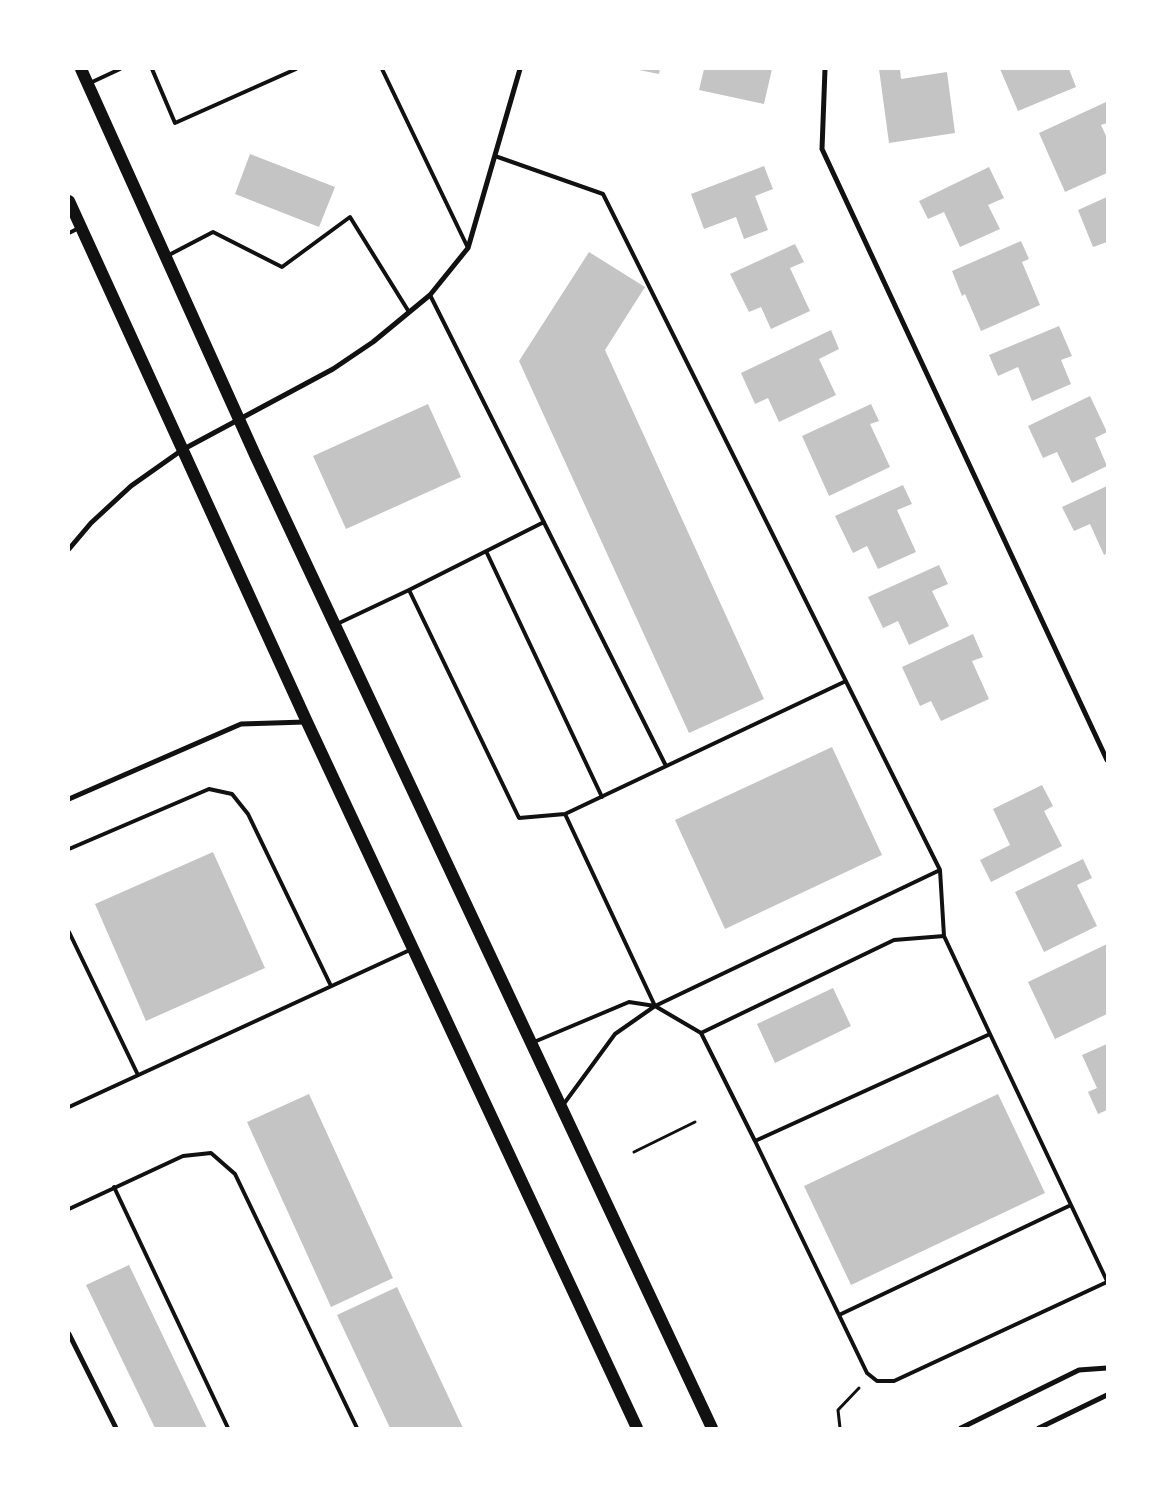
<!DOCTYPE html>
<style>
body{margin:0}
#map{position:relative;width:1176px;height:1497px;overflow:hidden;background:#fff;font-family:Arial,sans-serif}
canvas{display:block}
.frame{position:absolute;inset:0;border:70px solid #fff;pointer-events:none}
</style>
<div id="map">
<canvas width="1176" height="1497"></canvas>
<div class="frame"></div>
</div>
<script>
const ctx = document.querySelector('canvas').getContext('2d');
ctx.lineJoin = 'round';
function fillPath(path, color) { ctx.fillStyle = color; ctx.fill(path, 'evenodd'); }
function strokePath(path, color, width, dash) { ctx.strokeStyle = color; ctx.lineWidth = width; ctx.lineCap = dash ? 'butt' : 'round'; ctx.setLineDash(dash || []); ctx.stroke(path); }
fillPath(new Path2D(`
 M634,69H660L659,74Z
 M704,69H772L764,104L699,90Z
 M879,69H900L901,79L947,72L955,133L889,143Z
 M1000,69H1069L1076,87L1018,111Z
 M1106,102L1107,123L1101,125L1107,138V173L1065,192L1039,133Z
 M250,154L335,187L319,227L235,194Z
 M764,166L773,189L755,196L768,230L744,239L736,217L704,229L691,194Z
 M989,167L1004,198L988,205L1000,229L960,247L944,212L928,219L919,201Z
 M1107,197V242L1093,247L1078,210Z
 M1021,241L1029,259L1022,262L1040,305L981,331L965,294L962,296L952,271Z
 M795,244L804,262L790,268L810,311L771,329L761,307L749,312L730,274Z
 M589,252L645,287L605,350L764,699L689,733L519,361Z
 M1059,326L1072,356L1061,360L1071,384L1032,401L1018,367L998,376L989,355Z
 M831,330L839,349L819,359L836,395L779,422L768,398L755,404L741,373Z
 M1090,396L1107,432L1095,438L1107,466L1072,483L1057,452L1043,458L1028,426Z
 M428,404L461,477L346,529L313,456Z
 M871,404L879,421L870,424L890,467L829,496L802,436Z
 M903,485L912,504L897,510L916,552L878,569L867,546L853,553L835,516Z
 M1107,486V553L1104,555L1090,524L1074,531L1062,507Z
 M939,565L948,584L932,591L949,626L909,645L898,621L883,628L868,597Z
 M973,634L983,657L972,661L989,699L941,721L931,701L920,706L902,667Z
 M832,747L882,855L725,929L675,820Z
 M1042,785L1053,806L1044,811L1062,846L991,882L980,860L1010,845L993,809Z
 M213,852L265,968L146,1021L95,904Z
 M1083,859L1092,878L1077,885L1097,926L1044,952L1015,892Z
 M1107,944V1014L1055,1039L1028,982Z
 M833,988L851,1026L775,1063L757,1024Z
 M1107,1044V1110L1098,1114L1088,1092L1097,1088L1082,1055Z
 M309,1094L393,1278L331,1307L247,1122Z
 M998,1094L1045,1193L851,1285L804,1186Z
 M129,1265L207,1428H155L86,1285Z
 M397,1287L463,1428H390L337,1315Z`), '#c4c4c4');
strokePath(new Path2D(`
 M634,1152L695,1122
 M840,1428L838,1410L859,1388`), '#111', 3);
strokePath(new Path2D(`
 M152,69L175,123L296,69
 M382,69L468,248
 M90,83L120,69
 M495,156L603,194L940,870L944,936L990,1034
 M69,233L79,228
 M167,256L213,232L282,267L350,217L409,312
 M430,295L666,766
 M486,551L602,797
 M409,590L544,522
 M337,624L409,590L519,818L565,814
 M69,849L209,789L232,794L248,814L331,986
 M69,932L138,1075
 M655,1006L565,814L846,681
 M701,1033L894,940L944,936
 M534,1042L629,1002L655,1006L701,1033L755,1141
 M563,1105L615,1034L655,1006L940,870
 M69,1107L412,949
 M114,1187L228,1428
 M69,1209L183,1156L211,1153L235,1174L357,1428
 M1107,1281L990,1034L755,1141L867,1373L877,1381H894L1107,1282
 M839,1315L1071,1205`), '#111', 4);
strokePath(new Path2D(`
 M825,69L822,149L1107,760
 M69,549L91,523L131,486L182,450L333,369L373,342L430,295L468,248L520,69
 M69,799L241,724L305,722
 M69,1334L116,1428
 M961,1428L1079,1370L1107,1368
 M1039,1428L1107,1395`), '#111', 5);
strokePath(new Path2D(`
 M81,69L256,457L712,1428
 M69,201L307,722L637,1428`), '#111', 12);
</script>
